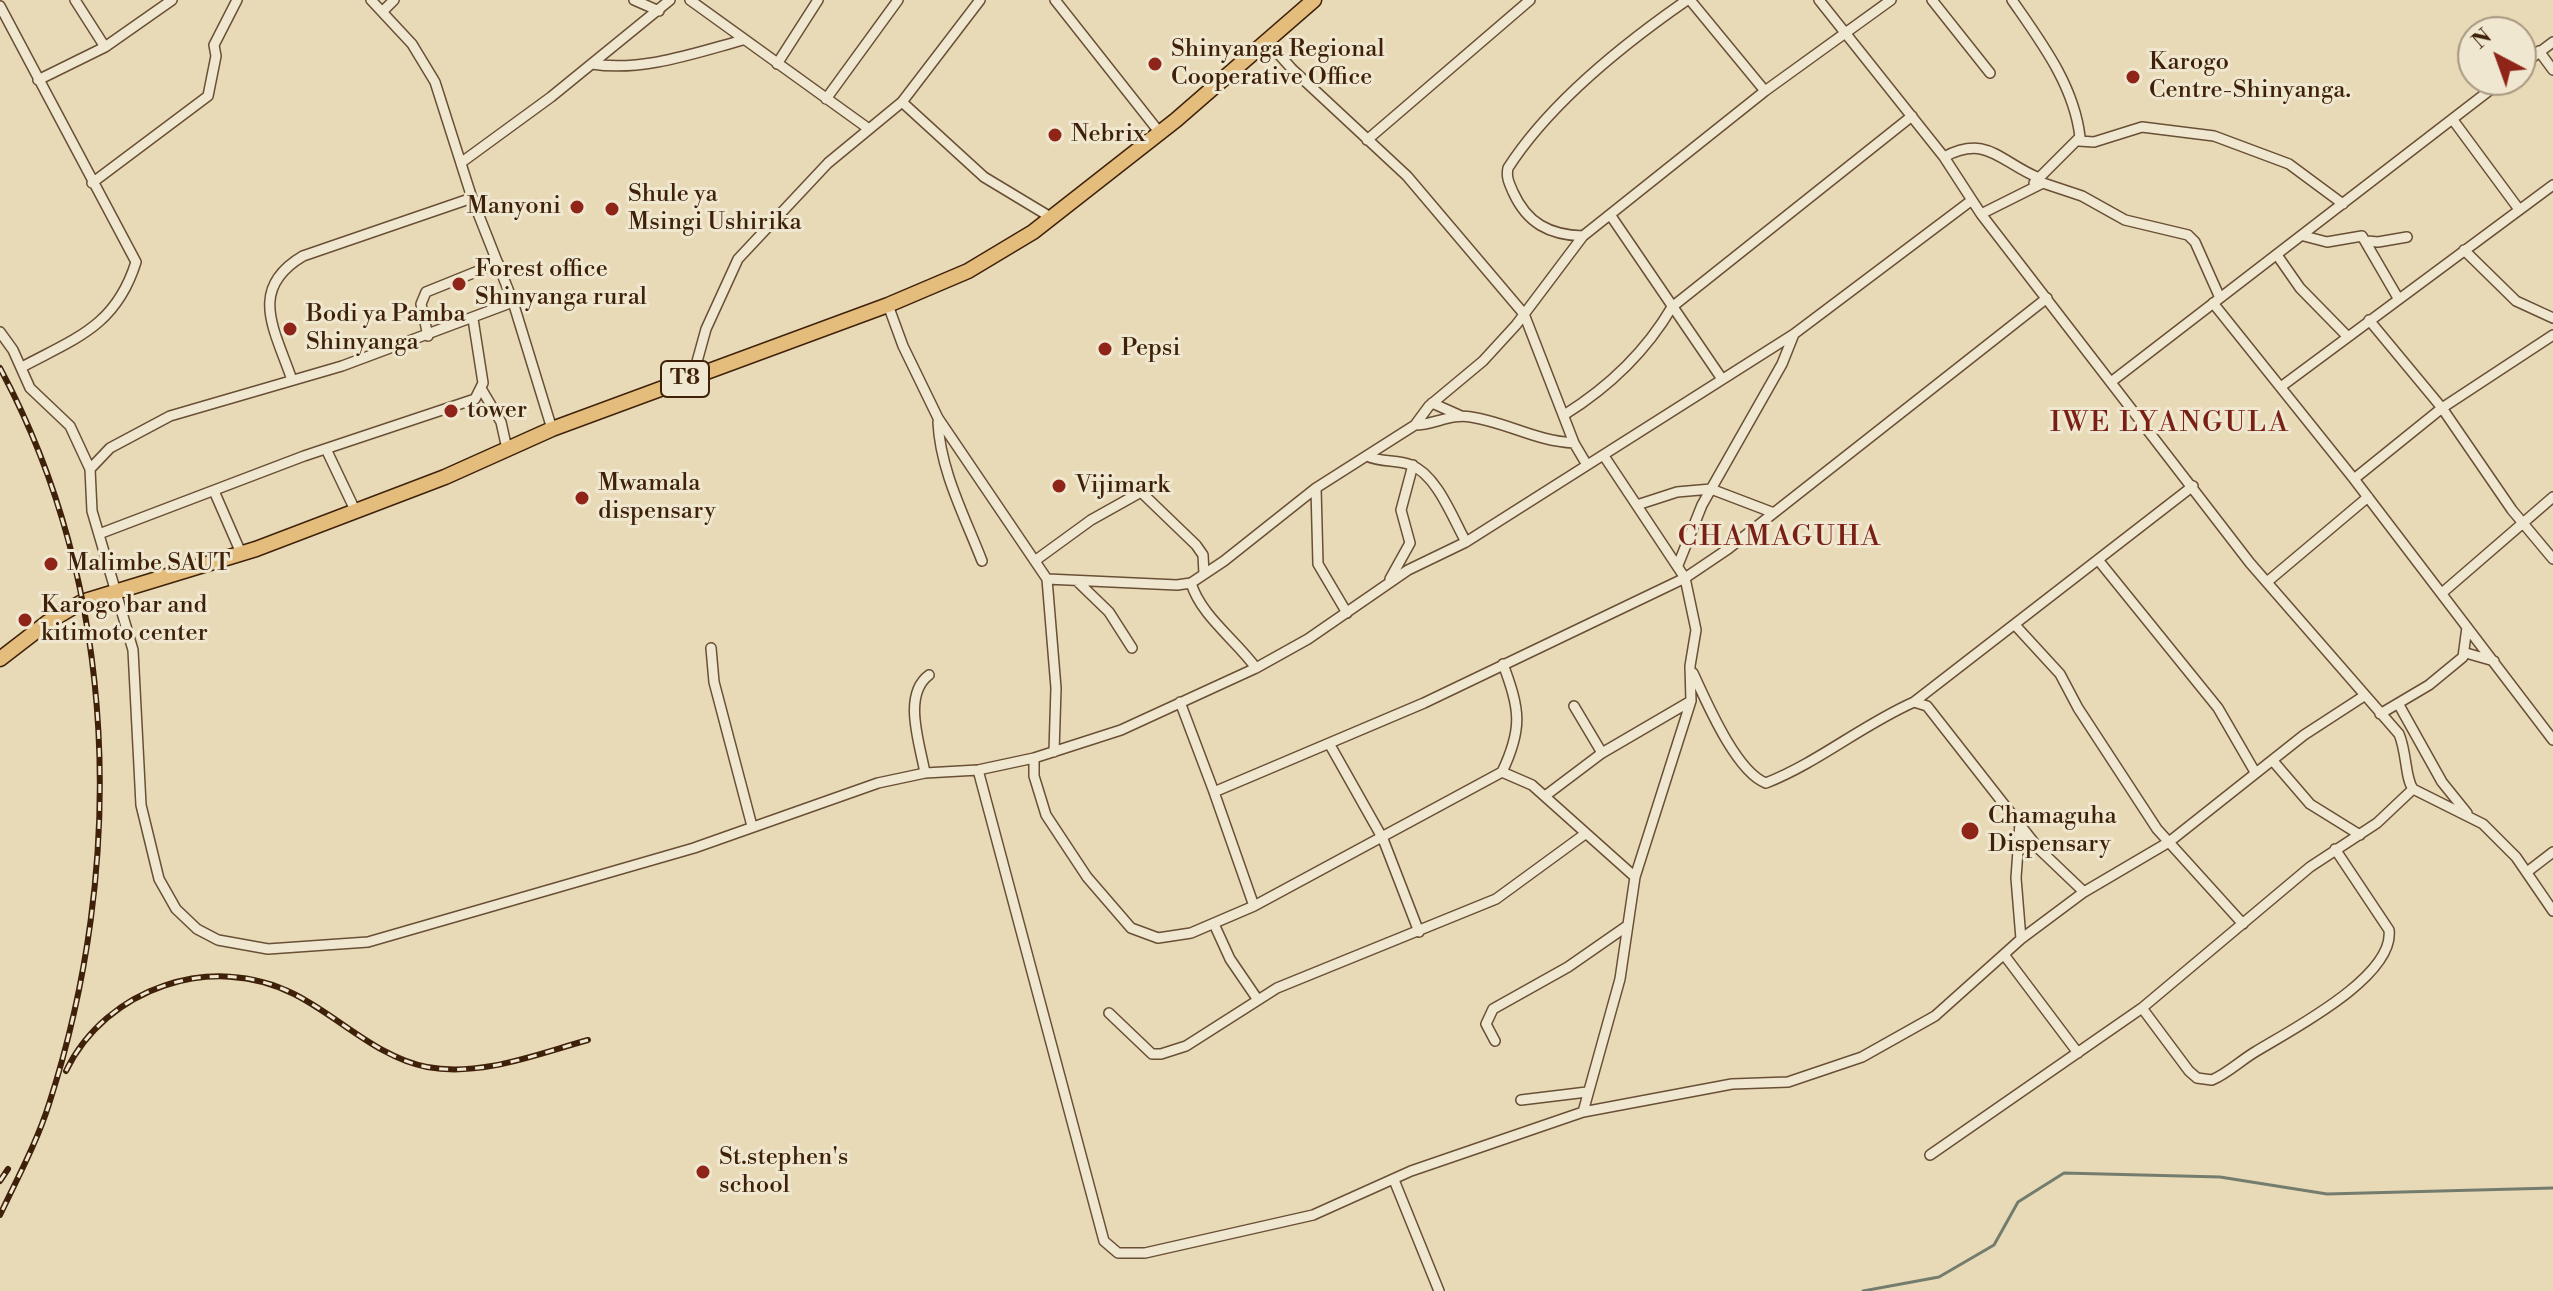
<!DOCTYPE html>
<style>
body{margin:0}
#map{position:relative;width:2553px;height:1291px;overflow:hidden;background:#e8dab7;font-family:"Libre Bodoni",serif}
canvas{display:block}
.north{position:absolute;left:2457px;top:16px;width:80px;height:80px;box-sizing:border-box;background:#f0e7d0;border:2px solid #a99881;border-radius:50%;rotate:319deg;font-size:22px;font-weight:700;line-height:32px;text-align:center;color:#3f210a}
.north::after{content:'';display:block;margin:auto;width:28px;height:36px;background:#8f2418;clip-path:polygon(50% 0,100% 100%,50% 72%,0 100%)}
</style>
<div id="map">
<canvas width="2553" height="1291"></canvas>
<div class="north">N</div>
</div>
<script>
const ctx = document.querySelector('canvas').getContext('2d');
ctx.lineJoin = 'round';
function strokePath(path, color, width, dash) { ctx.strokeStyle = color; ctx.lineWidth = width; ctx.lineCap = dash ? 'butt' : 'round'; ctx.setLineDash(dash || []); ctx.stroke(path); }
function write(font, color, halo, rows, align = 'center') {
  ctx.font = font + ' "Libre Bodoni",serif'; ctx.lineWidth = 6; ctx.setLineDash([]); ctx.textBaseline = 'middle'; ctx.strokeStyle = halo; ctx.fillStyle = color; for (const [text, x, y, turn = 0] of rows) {
    ctx.save(); ctx.translate(x, y); ctx.rotate((+turn || 0) * Math.PI / 180); ctx.textAlign = isNaN(turn) ? turn : align; if (halo) ctx.strokeText(text, 0, 0); ctx.fillText(text, 0, 0); ctx.restore();
  }
}
strokePath(new Path2D(`
 M1863,1291L1939,1277L1994,1245L2018,1202L2064,1173L2220,1177L2327,1194L2553,1188`), '#747d6d', 3);
const minor = new Path2D(`
 M75,0L105,47
 M371,0L412,44L435,82L472,198L513,302L552,429
 M634,0L659,11
 M690,0L869,129
 M1055,0L1160,133
 M1690,0L1765,91
 M1819,0L1944,157L1981,214L2250,563L2399,734C2407,753 2405,778 2413,789L2483,824L2516,857L2553,911
 M1932,0L1990,73
 M2012,0C2041,42 2074,85 2080,137L2034,183
 M0,6L136,262C116,326 76,338 22,367
 M384,10L394,0
 M1267,41L1292,69L1407,176L1524,314L1574,443L1587,465
 M2539,51L2553,70
 M592,64C642,72 695,53 743,40
 M777,64L818,0
 M2521,66L2553,42
 M38,80L105,47L172,0
 M826,99L898,0
 M902,102L984,177L1052,218
 M2453,120L2518,208
 M1367,140L1530,0
 M2079,141L2094,142L2142,127L2214,136L2289,164L2343,204
 M1944,157C1987,134 2000,162 2039,178
 M462,162L551,97L670,0
 M92,183L208,96L216,56L214,45L237,0
 M1981,214L2043,183L2082,196L2125,220L2188,235L2195,242L2220,298
 M1611,216L1722,379
 M1583,236C1549,235 1527,223 1513,192C1509,183 1506,177 1508,168C1549,104 1625,43 1687,0
 M2304,236L2327,242L2362,236L2398,298
 M2367,241L2378,242L2407,237
 M2464,250L2516,301L2553,318
 M2277,255L2300,288L2348,337
 M513,302L342,366L170,416L110,448L90,469L92,511L133,650L141,805L159,879L176,909L197,929L218,940L268,949L368,942L694,848L878,783L925,773L978,770L1034,758L1121,730L1256,668L1308,639L1408,570L1466,542L1794,334L1972,200
 M2213,303L2354,479L2553,740
 M888,305L903,346L938,418L1047,579L1056,688L1054,752
 M2369,320L2442,408L2512,510L2553,559
 M0,332L13,350L30,388L70,426L90,469
 M428,336L421,304L426,292L498,263
 M693,376L706,329L738,259L828,163L902,102L980,0
 M292,380C275,330 247,289 303,256L472,198
 M2111,382L2503,80
 M2282,386L2553,185
 M482,390L501,422L507,449
 M1432,403L1459,415
 M1564,415C1609,387 1645,353 1672,307L1912,116
 M938,422C940,470 965,517 982,561
 M1415,425C1434,425 1451,413 1471,417C1509,423 1535,441 1574,443
 M326,449L355,510
 M1367,456C1382,463 1397,459 1411,465C1437,475 1453,519 1466,542
 M2354,479L2442,408L2553,335
 M1316,488L1318,564L1347,613
 M214,491L241,553
 M1637,505L1677,492L1711,489L1774,513
 M99,534L304,456L475,399L483,383L473,319
 M1036,560L1091,520L1141,492L1196,545L1203,555L1204,574
 M2099,561L2218,708L2255,772
 M1678,565L1702,505L1782,364L1794,334
 M1047,579L1177,585L1191,583L1224,561L1316,488L1415,425L1429,406L1483,361L1516,325L1583,236L1765,91L1891,0
 M1390,579L1410,543L1401,510L1413,465
 M1078,582L1109,612L1132,648
 M2267,582L2368,497
 M1191,583C1201,616 1236,640 1256,668
 M2442,593L2553,497
 M2015,625L2060,674L2078,708L2157,829L2243,924
 M711,648L714,682L752,826
 M2466,653L2494,661
 M1693,673C1706,701 1736,772 1766,783C1819,762 1862,725 1914,702L1927,706L2039,849L2084,892
 M1180,702L1214,792L1424,703L1685,578L1728,549L2047,298
 M1914,702L2193,486
 M2399,705L2442,782L2467,813
 M1574,706L1602,753
 M2380,714L2429,685L2463,657L2467,627
 M1330,745L1383,839L1419,932
 M1034,758V776L1046,815L1087,877L1131,928L1158,938L1191,933L1254,906L1502,772L1532,785L1635,877
 M2273,761L2310,804L2360,835
 M978,770L1104,1241L1118,1253H1145L1313,1215L1411,1171L1583,1112L1732,1084L1788,1082L1862,1057L1935,1016L2021,939L2084,892L2169,842L2304,735L2364,696
 M1502,772C1523,728 1520,710 1503,664
 M925,773C920,744 902,695 929,675
 M1214,792L1254,906
 M1545,796L1602,753L1691,701
 M2020,823L2016,878L2021,939
 M2527,872L2553,852
 M1214,924L1230,959L1258,1000
 M2005,956L2078,1053
 M2142,1008L2189,1071L2197,1078L2212,1080C2228,1073 2240,1061 2255,1052C2289,1031 2395,977 2389,930L2335,849
 M1109,1013L1152,1054H1161L1186,1046L1277,988L1496,899L1585,834
 M1495,1041L1486,1024L1493,1009L1568,967L1627,926
 M1521,1100L1587,1092
 M1583,1112L1620,979L1635,877L1691,701L1690,666L1696,630L1685,578L1604,456
 M1930,1155L2142,1008L2310,867L2377,823L2413,789
 M1394,1180L1439,1291`);
const trunk = new Path2D(`
 M0,659L48,622L82,602L256,549L445,477L552,429L888,305L968,271L1033,232L1176,120L1314,0`);
strokePath(minor, '#694f35', 12);
strokePath(trunk, '#3f210a', 17);
strokePath(minor, '#f0e7d0', 9);
strokePath(trunk, '#e4bd7c', 14);
const rail = new Path2D(`
 M0,368C120,592 126,866 49,1104C37,1142 17,1179 0,1215
 M66,1071C106,988 212,952 294,994C338,1016 378,1058 427,1067C481,1077 537,1054 588,1040
 M0,1181L8,1169`);
strokePath(rail, '#3f210a', 6);
strokePath(rail, '#f0e7d0', 3, [9]);
for (const [x, y, r, color] of [
 [1155,64,8,"#8f2418"],
 [2133,77,8,"#8f2418"],
 [1055,135,8,"#8f2418"],
 [577,207,8,"#8f2418"],
 [612,209,8,"#8f2418"],
 [459,284,8,"#8f2418"],
 [290,329,8,"#8f2418"],
 [1105,349,8,"#8f2418"],
 [451,411,8,"#8f2418"],
 [1059,486,8,"#8f2418"],
 [582,498,8,"#8f2418"],
 [51,564,8,"#8f2418"],
 [25,620,8,"#8f2418"],
 [1970,831,10,"#8f2418"],
 [703,1172,8,"#8f2418"]
]) { const dot = new Path2D(); dot.arc(x, y, r, 0, 2 * Math.PI); ctx.fillStyle = color; ctx.fill(dot); strokePath(dot, '#f0e7d0', 3); }
for (const [x, y, w] of [
 [685,379,48]
]) { const box = new Path2D(); box.roundRect(x - w / 2, y - 18, w, 36, 6); ctx.fillStyle = '#f0e7d0'; ctx.fill(box); strokePath(box, '#3f210a', 2); }
write('bold 22px', '#3f210a', null, [
 ["T8",685,379]
]);
write('24px', '#3f210a', '#f0e7d0', [
 ["Shinyanga Regional",1171,50],
 ["Cooperative Office",1171,78],
 ["Karogo",2149,63],
 ["Centre-Shinyanga.",2149,91],
 ["Nebrix",1071,135],
 ["Shule ya",628,195],
 ["Msingi Ushirika",628,223],
 ["Manyoni",561,207,"right"],
 ["Forest office",475,270],
 ["Shinyanga rural",475,298],
 ["Bodi ya Pamba",306,315],
 ["Shinyanga",306,343],
 ["Pepsi",1121,349],
 ["tower",467,411],
 ["Mwamala",598,484],
 ["dispensary",598,512],
 ["Vijimark",1075,486],
 ["Malimbe SAUT",67,564],
 ["Karogo bar and",41,606],
 ["kitimoto center",41,634],
 ["Chamaguha",1988,817],
 ["Dispensary",1988,845],
 ["St.stephen's",719,1158],
 ["school",719,1186]
], 'left');
ctx.letterSpacing = '2px';
write('28px', '#7a1f14', '#f0e7d0', [
 ["IWE LYANGULA",2170,424],
 ["CHAMAGUHA",1780,538]
]);
ctx.letterSpacing = '0px';
</script>
